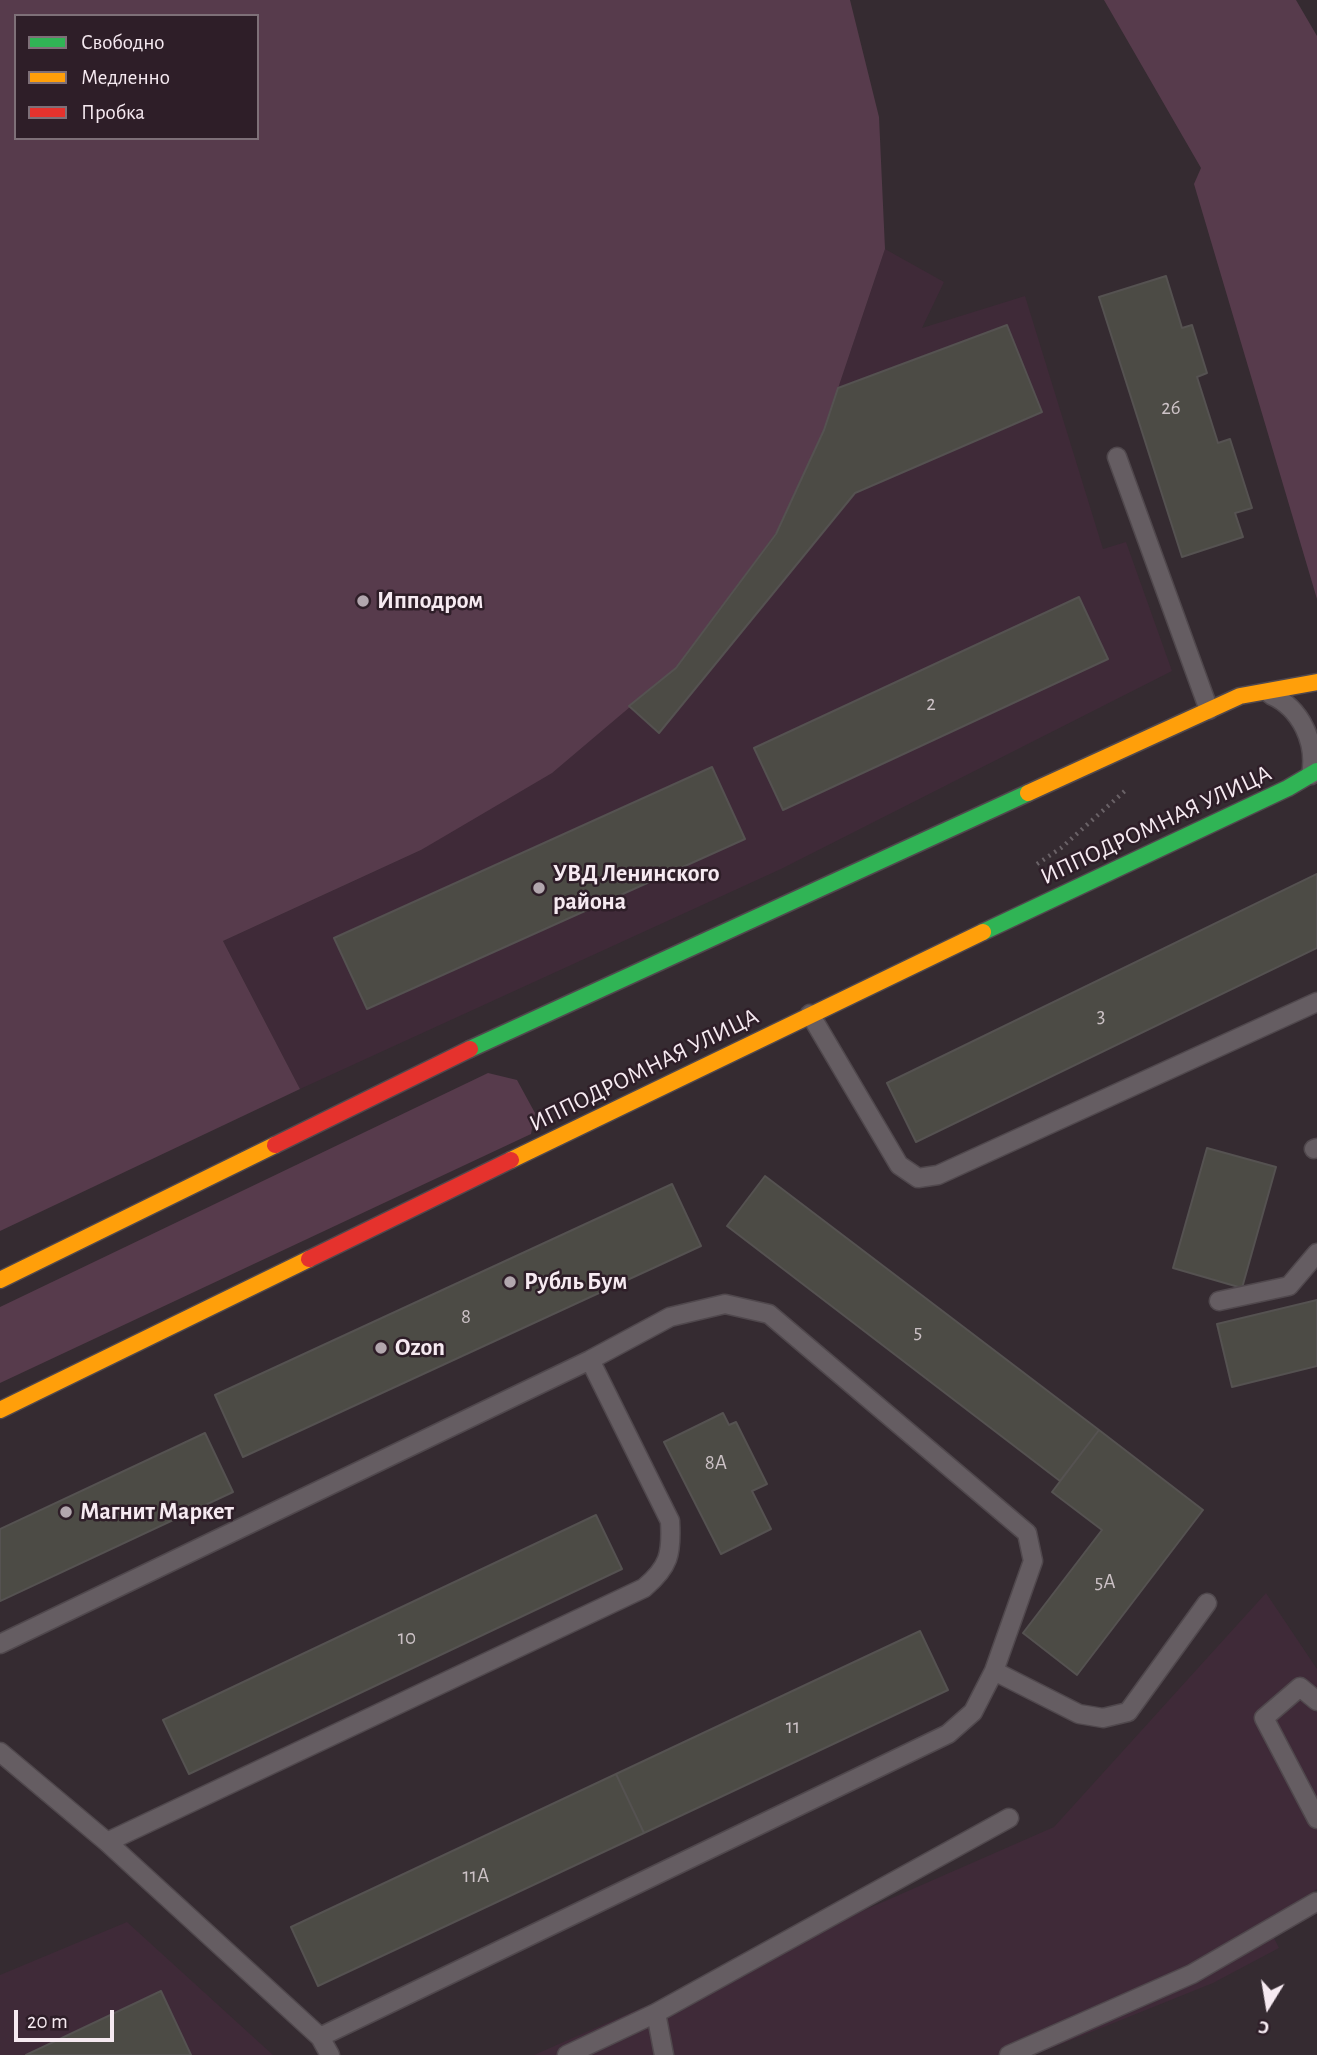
<!DOCTYPE html>
<meta charset="utf-8">
<style>
body{margin:0}
#map{position:relative;width:1317px;height:2055px;overflow:hidden;background:#352b31;font-family:"Alegreya Sans",sans-serif}
canvas{display:block}
.legend{position:absolute;left:14px;top:14px;width:245px;height:126px;box-sizing:border-box;background:#2e1e28;border:2px solid #7e7078;margin:0;padding:9px 12px;list-style:none;font-size:21px;color:#f6eaf1}
.legend li{display:flex;align-items:center;gap:14px;height:35px}
.legend b{width:35px;border:2px solid #7e7078}
.north{position:absolute;left:1233px;top:1971px;width:70px;height:70px;-webkit-text-stroke:5px #2e1e28;paint-order:stroke;rotate:191deg;font-size:19px;font-weight:700;line-height:28px;text-align:center;color:#f6eaf1}
.north::after{content:'';display:block;margin:auto;width:24px;height:32px;background:#f6eaf1;clip-path:polygon(50% 0,100% 100%,50% 72%,0 100%)}
.scale{position:absolute;left:14px;top:2010px;width:100px;height:32px;box-sizing:border-box;border:4px solid #f6eaf1;border-top:0;padding-left:9px;font-size:21px;line-height:24px;white-space:nowrap;color:#f6eaf1;-webkit-text-stroke:5px #2e1e28;paint-order:stroke}
</style>
<div id="map">
<canvas width="1317" height="2055"></canvas>
<ul class="legend">
<li><b style="height:9px;background:#30b455"></b>Свободно</li>
<li><b style="height:9px;background:#ff9f0a"></b>Медленно</li>
<li><b style="height:9px;background:#e5322d"></b>Пробка</li>
</ul>
<div class="north">С</div>
<div class="scale">20 m</div>
</div>
<script>
const ctx = document.querySelector('canvas').getContext('2d');
ctx.lineJoin = 'round';
function fillPath(path, color) { ctx.fillStyle = color; ctx.fill(path, 'evenodd'); }
function strokePath(path, color, width, dash) { ctx.strokeStyle = color; ctx.lineWidth = width; ctx.lineCap = dash ? 'butt' : 'round'; ctx.setLineDash(dash || []); ctx.stroke(path); }
function write(font, color, halo, rows, align = 'center') {
  ctx.font = font + ' "Alegreya Sans",sans-serif'; ctx.lineWidth = 5; ctx.setLineDash([]); ctx.textBaseline = 'middle'; ctx.strokeStyle = halo; ctx.fillStyle = color; for (const [text, x, y, turn = 0] of rows) {
    ctx.save(); ctx.translate(x, y); ctx.rotate((+turn || 0) * Math.PI / 180); ctx.textAlign = isNaN(turn) ? turn : align; if (halo) ctx.strokeText(text, 0, 0); ctx.fillText(text, 0, 0); ctx.restore();
  }
}
fillPath(new Path2D(`
 M885,249L944,282L922,328L1025,296L1103,549L1126,542L1172,671L781,869L300,1089L223,941L421,850L629,706L676,668L776,533L824,430Z
 M1266,1593L1317,1669V1889L1267,1924L1279,1948L1213,1983L1034,2055H534L1054,1827Z
 M127,1922L273,2055H0V1975Z`), '#3f2a38');
fillPath(new Path2D(`
 M0,0H850L879,117L885,249L824,430L776,533L676,668L552,773L421,850L223,941L300,1089L0,1231ZM16,16H257V138H16Z
 M1104,0H1296L1317,36V599L1194,184L1201,168Z
 M488,1073L517,1080L535,1113L531,1134L0,1383V1307Z`), '#573b4c');
const building = new Path2D(`
 M1166,276L1182,328L1192,325L1207,373L1197,377L1218,443L1230,439L1252,508L1235,513L1243,537L1182,557L1099,297Z
 M1007,325L1042,412L855,493L659,733L629,706L676,668L776,534L824,430L838,388Z
 M1079,597L1108,659L783,810L754,748Z
 M712,767L745,839L367,1009L334,938Z
 M1317,874V948L916,1142L887,1083Z
 M1207,1148L1276,1167L1242,1288L1173,1268Z
 M765,1176L1099,1430L1060,1481L727,1226Z
 M672,1184L701,1246L243,1457L215,1395Z
 M1317,1300V1366L1232,1387L1217,1324Z
 M723,1413L729,1425L736,1422L767,1484L752,1491L771,1529L721,1554L664,1442Z
 M1099,1430L1203,1510L1077,1675L1023,1633L1102,1530L1052,1492Z
 M205,1433L233,1492L0,1601V1529Z
 M596,1515L622,1569L189,1774L163,1720Z
 M920,1631L948,1690L644,1833L616,1774Z
 M616,1774L644,1833L318,1986L291,1927Z
 M161,1991L191,2055H26Z`);
fillPath(building, '#4c4b45');
strokePath(building, '#555251', 2);
const lane = new Path2D(`
 M1117,457L1209,710
 M1271,695C1301,708 1317,743 1311,775
 M810,1014L899,1165L918,1178L938,1175L1317,1002
 M1314,1149L1317,1148
 M1219,1301L1289,1286L1317,1253
 M0,1644L590,1360L670,1317L725,1304L769,1314L1027,1533L1033,1561L994,1671L973,1712L948,1734L320,2037L107,1842L0,1752
 M994,1671L1079,1714L1103,1718L1128,1712L1207,1603
 M1317,1701L1300,1687L1264,1718L1317,1819
 M107,1842L644,1588C669,1567 672,1554 670,1521L590,1360
 M320,2037L330,2055
 M567,2055L656,2013
 M664,2055L656,2013L1009,1818
 M1009,2055L1192,1974L1316,1902`);
const fast = new Path2D(`
 M983,932L1288,788L1317,771
 M470,1049L1028,793`);
const slow = new Path2D(`
 M1028,793L1240,696L1317,682
 M511,1160L983,932
 M0,1280L275,1145
 M0,1410L309,1259`);
const jam = new Path2D(`
 M275,1145L470,1049
 M309,1259L511,1160`);
strokePath(lane, '#50484d', 21);
strokePath(fast, '#50484d', 19);
strokePath(slow, '#50484d', 19);
strokePath(jam, '#50484d', 19);
strokePath(new Path2D(`
 M1037,864L1061,848L1127,789`), '#6a6267', 4.5, [2, 5]);
strokePath(lane, '#655d62', 18);
strokePath(fast, '#30b455', 16);
strokePath(slow, '#ff9f0a', 16);
strokePath(jam, '#e5322d', 16);
for (const [x, y, r, color] of [
 [363,601,7,"#b2a7ae"],
 [539,888,7,"#b2a7ae"],
 [510,1282,7,"#b2a7ae"],
 [381,1348,7,"#b2a7ae"],
 [66,1512,7,"#b2a7ae"]
]) { const dot = new Path2D(); dot.arc(x, y, r, 0, 2 * Math.PI); ctx.fillStyle = color; ctx.fill(dot); strokePath(dot, '#2e1e28', 2.5); }
write('21px', '#ccc2c6', null, [
 ["26",1171,408],
 ["2",931,704],
 ["3",1101,1016],
 ["8",466,1317],
 ["5",918,1332],
 ["8А",716,1463],
 ["5А",1105,1582],
 ["10",407,1638],
 ["11",793,1727],
 ["11А",476,1876]
]);
write('bold 24px', '#f6eaf1', '#2e1e28', [
 ["Ипподром",377,601],
 ["УВД Ленинского",553,874],
 ["района",553,902],
 ["Рубль Бум",524,1282],
 ["Ozon",395,1348],
 ["Магнит Маркет",80,1512]
], 'left');
write('24px', '#f6eaf1', '#2e1e28', [
 ["ИППОДРОМНАЯ УЛИЦА",1156,825,-25],
 ["ИППОДРОМНАЯ УЛИЦА",644,1070,-26]
]);
</script>
